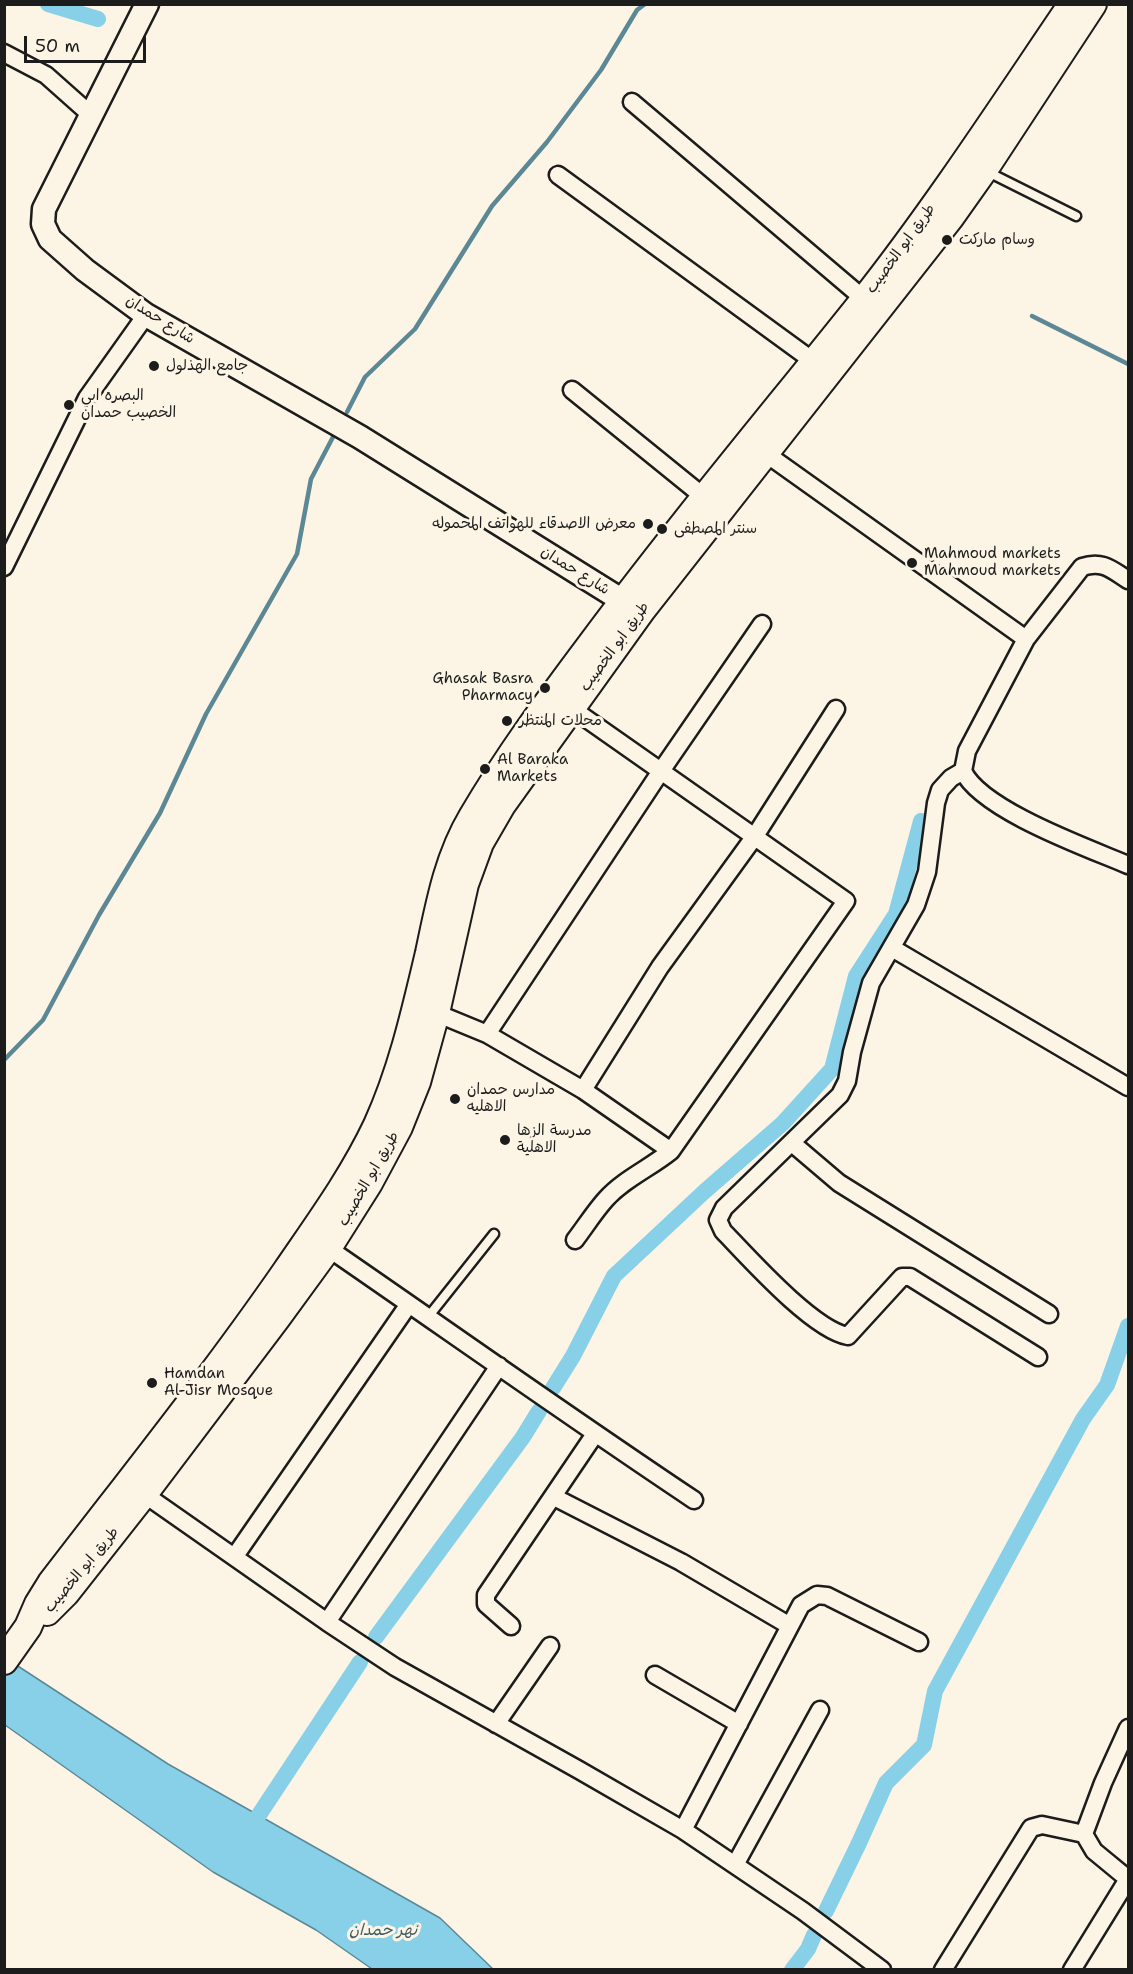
<!DOCTYPE html>
<meta charset="utf-8">
<style>
body{margin:0}
#map{position:relative;width:1133px;height:1974px;overflow:hidden;background:#fcf5e5;font-family:"Shantell Sans",sans-serif}
canvas{display:block}
.frame{position:absolute;inset:0;border:6px solid #1c1c1c;pointer-events:none}
.scale{position:absolute;left:24px;top:36px;width:122px;height:27px;box-sizing:border-box;border:3px solid #1c1c1c;border-top:0;padding-left:8px;font-size:18px;line-height:21px;white-space:nowrap;color:#1c1c1c;-webkit-text-stroke:4px #fcf5e5;paint-order:stroke}
</style>
<div id="map">
<canvas width="1133" height="1974"></canvas>
<div class="frame"></div>
<div class="scale">50 m</div>
</div>
<script>
const ctx = document.querySelector('canvas').getContext('2d');
ctx.lineJoin = 'round';
function fillPath(path, color) { ctx.fillStyle = color; ctx.fill(path, 'evenodd'); }
function strokePath(path, color, width, dash) { ctx.strokeStyle = color; ctx.lineWidth = width; ctx.lineCap = dash ? 'butt' : 'round'; ctx.setLineDash(dash || []); ctx.stroke(path); }
function write(font, color, halo, rows, align = 'center') {
  ctx.font = font + ' "Shantell Sans","Playpen Sans Arabic",sans-serif'; ctx.lineWidth = 6; ctx.setLineDash([]); ctx.textBaseline = 'middle'; ctx.strokeStyle = halo; ctx.fillStyle = color; for (const [text, x, y, turn = 0] of rows) {
    ctx.save(); ctx.translate(x, y); ctx.rotate((+turn || 0) * Math.PI / 180); ctx.textAlign = isNaN(turn) ? turn : align; if (halo) ctx.strokeText(text, 0, 0); ctx.fillText(text, 0, 0); ctx.restore();
  }
}
const water = new Path2D(`
 M4,1657L168,1764L440,1918L493,1969H372L316,1930L213,1872L5,1725Z`);
fillPath(water, '#87d0e8');
strokePath(water, '#5c8896', 1.5);
strokePath(new Path2D(`
 M1032,316L1128,364
 M347,412L365,377L415,329L492,206L547,142L601,70L637,10L645,4
 M4,1060L43,1020L99,915L160,813L206,714L297,554L311,479L333,437`), '#5c8896', 4.5);
strokePath(new Path2D(`
 M48,4L98,19
 M553,1388L573,1356L614,1276L705,1191L783,1123L832,1069L856,976L896,914L921,821
 M376,1637L523,1437L539,1411
 M247,1833L360,1662
 M826,1911L859,1843L886,1783L924,1745L935,1691L1083,1419L1107,1385L1128,1326
 M792,1970L808,1949L814,1935`), '#87d0e8', 16);
const lane = new Path2D(`
 M988,172L1076,216
 M428,1317L494,1234`);
const street = new Path2D(`
 M4,53L46,75L91,115
 M632,102L864,299
 M558,175L813,361
 M572,390L704,497
 M765,453L1026,639L967,751L963,771C981,810 1088,848 1128,865
 M4,567L87,398L146,315
 M1026,639L1082,567C1103,560 1112,570 1128,580
 M571,708L846,901L671,1151C650,1168 624,1179 606,1199C595,1211 585,1227 575,1240
 M963,771L951,778L940,790L936,803L927,872L916,905L871,983L852,1052L847,1081L840,1095L724,1208L718,1220L723,1231C749,1258 813,1330 848,1336L902,1277H910L1038,1357
 M892,948L1128,1087
 M436,1013L487,1034L583,1090L671,1151
 M487,1034L661,771L762,624
 M583,1090L660,967L755,836L836,709
 M792,1143L839,1183L1049,1314
 M328,1248C450,1332 571,1418 694,1500
 M144,1494L327,1622L395,1667L579,1770L683,1830L803,1911L882,1970
 M554,1497L681,1562L790,1626
 M235,1556L409,1304
 M327,1622L499,1366
 M511,1626L486,1604V1595L595,1434
 M655,1675L739,1724
 M496,1724L550,1646
 M1128,1728L1103,1783L1084,1834L1094,1851L1128,1879
 M683,1830L801,1605L817,1595L827,1596L919,1642
 M735,1865L820,1710
 M943,1970L1031,1828L1042,1825L1084,1834
 M1072,1970L1128,1879`);
const secondary = new Path2D(`
 M147,4L44,209L43,224L50,239L85,270L146,315L360,437L623,601`);
const primary = new Path2D(`
 M47,1612L66,1593L144,1494L277,1318L328,1248L369,1183L399,1127L417,1082L436,1013L465,884L480,843L502,805L642,610L950,218L984,170L1093,4
 M4,1661L28,1627L38,1604L51,1583C130,1480 212,1378 286,1271C318,1224 352,1178 377,1125C402,1070 415,1012 429,953C439,906 447,859 472,817C507,757 549,700 591,644C678,527 772,415 863,301C938,206 1004,104 1072,4`);
strokePath(lane, '#1c1c1c', 13);
strokePath(street, '#1c1c1c', 21);
strokePath(secondary, '#1c1c1c', 27);
strokePath(primary, '#1c1c1c', 30);
strokePath(lane, '#fcf5e5', 8);
strokePath(street, '#fcf5e5', 16);
strokePath(secondary, '#fcf5e5', 22);
strokePath(primary, '#fcf5e5', 26);
for (const [x, y, r, color] of [
 [947,240,6,"#1c1c1c"],
 [154,366,6,"#1c1c1c"],
 [69,405,6,"#1c1c1c"],
 [648,524,6,"#1c1c1c"],
 [662,529,6,"#1c1c1c"],
 [912,563,6,"#1c1c1c"],
 [545,688,6,"#1c1c1c"],
 [507,721,6,"#1c1c1c"],
 [485,769,6,"#1c1c1c"],
 [455,1099,6,"#1c1c1c"],
 [505,1140,6,"#1c1c1c"],
 [152,1383,6,"#1c1c1c"]
]) { const dot = new Path2D(); dot.arc(x, y, r, 0, 2 * Math.PI); ctx.fillStyle = color; ctx.fill(dot); strokePath(dot, '#fcf5e5', 2); }
write('15px', '#1c1c1c', '#fcf5e5', [
 ["وسام ماركت",959,240],
 ["جامع الهذلول",166,366],
 ["البصره ابي",81,396],
 ["الخصيب حمدان",81,413],
 ["معرض الاصدقاء للهواتف المحموله",636,524,"right"],
 ["سنتر المصطفى",674,529],
 ["Mahmoud markets",924,554],
 ["Mahmoud markets",924,571],
 ["Ghasak Basra",533,679,"right"],
 ["Pharmacy",533,696,"right"],
 ["محلات المنتظر",519,721],
 ["Al Baraka",497,760],
 ["Markets",497,777],
 ["مدارس حمدان",467,1090],
 ["الاهليه",467,1107],
 ["مدرسة الزها",517,1131],
 ["الاهلية",517,1148],
 ["Hamdan",164,1374],
 ["Al-Jisr Mosque",164,1391]
], 'left');
write('15px', '#1c1c1c', '#fcf5e5', [
 ["طريق ابو الخصيب",901,249,-54],
 ["شارع حمدان",160,320,32],
 ["شارع حمدان",575,571,32],
 ["طريق ابو الخصيب",615,647,-54],
 ["طريق ابو الخصيب",369,1179,-60],
 ["طريق ابو الخصيب",82,1570,-50]
]);
write('italic 16px', '#415b63', '#fcf5e5', [
 ["نهر حمدان",383,1931]
]);
</script>
